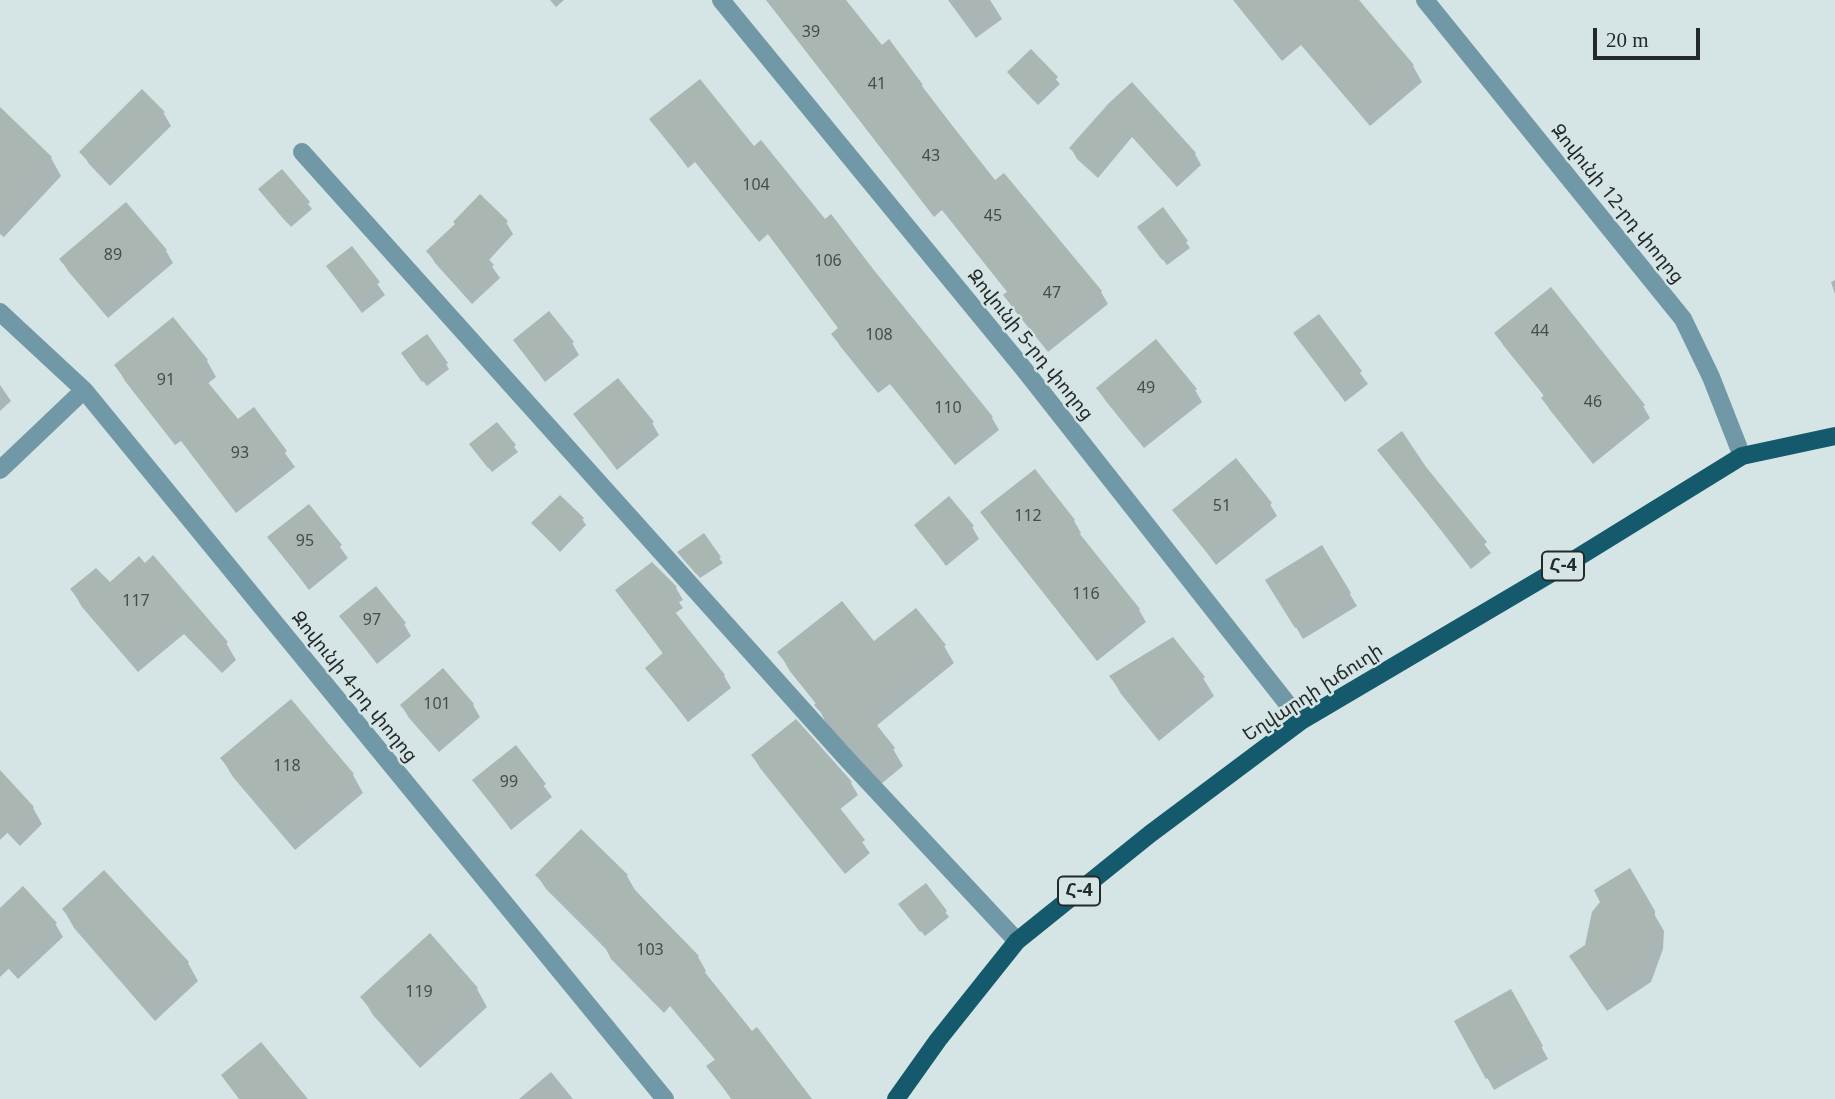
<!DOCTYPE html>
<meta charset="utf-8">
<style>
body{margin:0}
#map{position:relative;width:1835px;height:1099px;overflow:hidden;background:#d5e4e4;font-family:Georgia,serif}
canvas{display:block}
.scale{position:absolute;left:1593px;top:28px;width:107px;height:32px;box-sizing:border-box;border:4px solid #242929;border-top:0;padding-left:9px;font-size:21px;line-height:24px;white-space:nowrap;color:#242929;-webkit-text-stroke:5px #d5e4e4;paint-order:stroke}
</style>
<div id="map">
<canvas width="1835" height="1099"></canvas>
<div class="scale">20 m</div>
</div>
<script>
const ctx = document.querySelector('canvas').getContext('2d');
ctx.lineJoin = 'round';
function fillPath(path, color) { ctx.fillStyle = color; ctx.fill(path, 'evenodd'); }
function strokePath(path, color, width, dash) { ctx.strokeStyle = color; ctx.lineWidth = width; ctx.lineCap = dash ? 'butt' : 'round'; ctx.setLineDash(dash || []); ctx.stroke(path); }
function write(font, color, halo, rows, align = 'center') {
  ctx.font = font + ' Georgia,"Noto Sans Armenian",serif'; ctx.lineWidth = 5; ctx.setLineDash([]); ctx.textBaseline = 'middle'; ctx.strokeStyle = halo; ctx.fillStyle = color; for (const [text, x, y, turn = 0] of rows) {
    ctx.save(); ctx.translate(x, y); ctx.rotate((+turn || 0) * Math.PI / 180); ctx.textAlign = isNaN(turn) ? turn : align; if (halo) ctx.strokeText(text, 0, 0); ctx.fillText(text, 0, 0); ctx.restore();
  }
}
fillPath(new Path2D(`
 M550,0H564L556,7Z
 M767,0H843L881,47L922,86L995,182L1101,292L1108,304L1048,352L1012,307L1005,295L1008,293L942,210L934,217Z
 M948,0H990L1002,19L976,38Z
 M1233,0H1350L1371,17L1413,66L1422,82L1370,126L1301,45L1282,61Z
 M1031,51L1060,84L1038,105L1009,73Z
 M142,92L164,114L171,126L110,186L89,164L82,152Z
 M1111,104L1195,154L1201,165L1177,187L1132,137L1098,178L1077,159L1071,148Z
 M0,109L51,158L61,176L4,237L0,234Z
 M652,120L754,148L872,270L992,418L999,430L955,465L890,384L878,393L840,346L833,334L839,329L768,234L759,242L695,162L688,168Z
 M282,172L312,209L291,227L264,195Z
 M126,204L166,251L173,263L108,318L68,271L61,259Z
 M1163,210L1190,248L1167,265L1143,233Z
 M506,222L513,234L488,261L500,278L472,304L435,263L428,251Z
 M352,248L385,295L362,313L328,267Z
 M1835,280V294L1831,282Z
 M1319,316L1368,384L1345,402L1296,334Z
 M173,319L207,361L216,377L207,384L238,421L253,409L295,467L236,513L181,441L175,445L125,381L116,365Z
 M1497,333L1643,406L1650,418L1593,464L1550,410L1543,398L1545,397L1503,345Z
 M515,341L572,343L579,355L545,382Z
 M406,359L446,364L449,369L427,386Z
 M0,385L11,401L0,411Z
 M1098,388L1195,390L1202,402L1144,448L1105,400Z
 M576,415L652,423L659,435L617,470Z
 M497,424L518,452L492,472L474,450Z
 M1379,450L1425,468L1491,553L1471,569Z
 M1270,504L1277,516L1216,565L1175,510Z
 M309,506L348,558L309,590L269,537Z
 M983,513L1074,521L1081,533L1078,535L1139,610L1146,622L1097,661L990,525Z
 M582,519L586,525L560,552L533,524Z
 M916,525L972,527L979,539L946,566Z
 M1321,547L1357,606L1303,639L1268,580Z
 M679,553L719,558L723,563L700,578Z
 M652,564L676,588L683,600L679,602L683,608L674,614L724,676L731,688L688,722L647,668L664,655L617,590Z
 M110,584L226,643L236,660L222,673L184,634L138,672L82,607L72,590Z
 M341,617L404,624L411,636L377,664Z
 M944,646L954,663L875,727L893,749L903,766L881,784L826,723L817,705L789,670L780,653Z
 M1111,677L1203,678L1214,696L1159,741L1121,694Z
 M473,705L480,717L439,752L409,718L402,706Z
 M515,747L552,797L511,830L474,780Z
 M753,756L851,783L858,795L839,810L870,853L845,874L760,768Z
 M222,759L353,775L363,793L295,850L233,777Z
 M0,773L33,808L42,824L20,846L0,825Z
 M1629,871L1664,931L1663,949L1651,982L1607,1011L1582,975Z
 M537,875L627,876L635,890L698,957L706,971L704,973L752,1034L810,1099H731L709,1067L716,1061L670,1006L664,1013L611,959L606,949L546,889Z
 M925,885L949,917L925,936L904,910Z
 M23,889L56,925L63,937L18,979L0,959V910Z
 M64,910L188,963L198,981L155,1021L74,928Z
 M477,989L487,1007L420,1068L373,1015L362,997Z
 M1511,991L1548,1059L1494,1090L1456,1021Z
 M551,1072L573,1099H519Z`), '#0003');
fillPath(new Path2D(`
 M766,0H846L882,45L889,39L923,85L921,86L995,180L1004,173L1102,291L1040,341L1003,295L1008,291L934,199L926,206Z
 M1235,0H1359L1414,65L1360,111L1291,30L1271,46Z
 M1031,49L1058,77L1034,101L1007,72Z
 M700,79L754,146L761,140L825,219L831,214L873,269L993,417L947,454L882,373L870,382L831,334L838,328L760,223L751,231L687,151L680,157L649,119Z
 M1132,82L1196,153L1170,177L1125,128L1091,168L1069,148L1109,103Z
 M142,89L165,112L102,175L79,152Z
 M0,107L52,157L0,212Z
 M282,169L310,202L287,223L258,189Z
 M480,194L508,221L480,250L494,265L464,293L426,251L455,224L453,222Z
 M126,202L167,250L100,307L59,259Z
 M1163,207L1188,241L1162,260L1137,227Z
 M352,246L380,282L354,302L326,266Z
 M1551,287L1645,405L1585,453L1541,398L1544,395L1494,333Z
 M549,311L574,342L537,371L513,340Z
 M1319,314L1362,371L1337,391L1293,333Z
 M173,317L208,360L197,369L238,419L254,407L287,451L226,498L171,426L165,431L114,365Z
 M427,334L448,363L422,382L401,353Z
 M1156,339L1197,389L1136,438L1096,388Z
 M618,378L654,422L609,459L573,414Z
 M497,422L516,445L488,468L469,444Z
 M1402,431L1426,467L1487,542L1465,560L1377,450Z
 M1236,458L1272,503L1208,554L1172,510Z
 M1035,469L1075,520L1071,523L1140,609L1089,650L980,512Z
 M560,495L584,518L556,547L531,523Z
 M949,496L974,526L938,555L914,525Z
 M309,504L342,545L301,579L267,537Z
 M704,533L721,557L696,574L677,552Z
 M1322,545L1351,593L1295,628L1265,580Z
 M153,555L228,642L212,657L173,618L127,656L70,589L96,568L110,582L139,556L145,563Z
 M652,562L677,587L673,590L677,595L667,602L725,675L680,711L645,668L663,653L615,590Z
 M376,586L406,623L369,653L339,616Z
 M842,601L874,641L916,608L946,645L865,710L895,748L870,767L814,705L817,702L777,652Z
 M1173,637L1205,677L1148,724L1109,676Z
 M443,668L474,704L431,741L400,705Z
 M291,699L354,774L284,833L220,758Z
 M796,719L852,782L832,798L865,840L837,863L751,755Z
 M516,745L546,784L503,819L472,780Z
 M0,770L34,807L0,840Z
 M581,829L628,875L624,879L699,956L695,960L752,1031L757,1027L812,1099H732L706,1066L716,1059L661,993L655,1000L601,944L603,942L535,875Z
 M1630,868L1655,911L1654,930L1641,964L1595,994L1569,956L1585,945L1592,912L1600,902L1594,890Z
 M104,870L189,962L144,1004L62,909Z
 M926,883L947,911L920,932L898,904Z
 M23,886L57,923L0,977V908Z
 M430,933L478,988L408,1051L360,997Z
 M1511,989L1543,1046L1486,1079L1454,1021Z
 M261,1042L308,1099H239L221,1075Z`), '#a9b6b2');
strokePath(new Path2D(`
 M721,0L1023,368L1301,721
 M1425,0L1683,319L1711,377L1742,456
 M302,152L847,759L1017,941
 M0,312L84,390L665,1099
 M0,470L84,390`), '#7198a6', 18);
strokePath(new Path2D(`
 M896,1099L938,1040L1017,941L1150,834L1301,721L1572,561L1742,456L1835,436`), '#14596c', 18);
write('16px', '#454c4b', null, [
 ["39",811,32],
 ["41",877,84],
 ["43",931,156],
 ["104",756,185],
 ["45",993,216],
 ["89",113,255],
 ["106",828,261],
 ["47",1052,293],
 ["44",1540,331],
 ["108",879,335],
 ["91",166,380],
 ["49",1146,388],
 ["46",1593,402],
 ["110",948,408],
 ["93",240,453],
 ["51",1222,506],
 ["112",1028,516],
 ["95",305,541],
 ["116",1086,594],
 ["117",136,601],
 ["97",372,620],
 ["101",437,704],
 ["118",287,766],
 ["99",509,782],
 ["103",650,950],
 ["119",419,992]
]);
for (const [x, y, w] of [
 [1563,566,42],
 [1079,891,42]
]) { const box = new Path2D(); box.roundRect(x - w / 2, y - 14.5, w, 29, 5); ctx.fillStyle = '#d5e4e4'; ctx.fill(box); strokePath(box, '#242929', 2); }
write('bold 18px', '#242929', null, [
 ["Հ-4",1563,566],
 ["Հ-4",1079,891]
]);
write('19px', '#242929', '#d5e4e4', [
 ["Զովունի 12-րդ փողոց",1617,204,51],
 ["Զովունի 5-րդ փողոց",1030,345,51],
 ["Զովունի 4-րդ փողոց",354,687,51],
 ["Եղվարդի խճուղի",1313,693,-33]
]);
</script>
